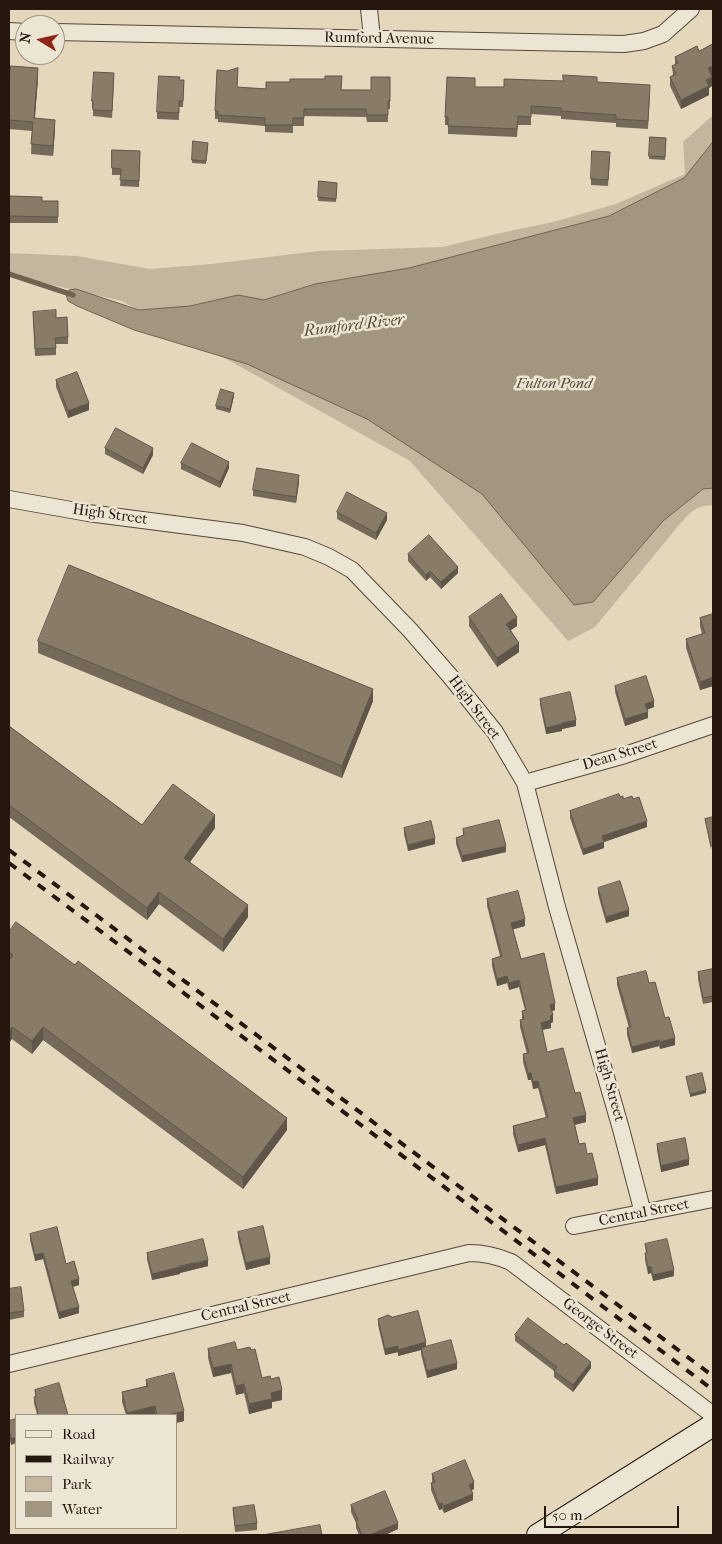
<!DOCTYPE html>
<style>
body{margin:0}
#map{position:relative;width:722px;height:1544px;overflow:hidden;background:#e4d7bb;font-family:"IM FELL French Canon",serif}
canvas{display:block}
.frame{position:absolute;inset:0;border:10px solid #25170e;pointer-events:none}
.legend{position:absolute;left:15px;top:1414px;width:162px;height:115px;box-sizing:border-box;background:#ede5d3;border:1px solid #9d9384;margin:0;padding:6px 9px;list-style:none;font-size:15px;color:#25170e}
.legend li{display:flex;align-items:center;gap:10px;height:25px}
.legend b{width:25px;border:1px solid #9d9384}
.north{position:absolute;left:15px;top:15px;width:50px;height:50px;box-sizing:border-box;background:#ede5d3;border:1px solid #9d9384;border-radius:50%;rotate:279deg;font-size:14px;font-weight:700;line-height:20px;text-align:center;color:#25170e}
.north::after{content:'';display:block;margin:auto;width:18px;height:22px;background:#8f2418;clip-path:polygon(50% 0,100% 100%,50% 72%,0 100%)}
.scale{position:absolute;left:544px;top:1506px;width:135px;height:22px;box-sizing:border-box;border:2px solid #25170e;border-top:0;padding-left:6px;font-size:15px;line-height:18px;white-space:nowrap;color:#25170e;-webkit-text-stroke:4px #ede5d3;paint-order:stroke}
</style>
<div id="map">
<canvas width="722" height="1544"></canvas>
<div class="frame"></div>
<ul class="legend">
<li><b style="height:6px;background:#ede5d3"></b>Road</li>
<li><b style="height:6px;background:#25170e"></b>Railway</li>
<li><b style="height:14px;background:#c4b69e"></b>Park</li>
<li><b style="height:14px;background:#a39680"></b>Water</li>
</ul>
<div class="north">N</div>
<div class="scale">50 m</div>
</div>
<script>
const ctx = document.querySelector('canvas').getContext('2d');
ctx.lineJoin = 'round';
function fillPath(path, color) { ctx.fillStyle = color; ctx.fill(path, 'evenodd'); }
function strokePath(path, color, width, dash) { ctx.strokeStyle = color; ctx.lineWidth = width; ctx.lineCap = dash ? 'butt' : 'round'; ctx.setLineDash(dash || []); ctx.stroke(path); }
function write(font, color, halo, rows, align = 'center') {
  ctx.font = font + ' "IM FELL French Canon",serif'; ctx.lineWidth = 5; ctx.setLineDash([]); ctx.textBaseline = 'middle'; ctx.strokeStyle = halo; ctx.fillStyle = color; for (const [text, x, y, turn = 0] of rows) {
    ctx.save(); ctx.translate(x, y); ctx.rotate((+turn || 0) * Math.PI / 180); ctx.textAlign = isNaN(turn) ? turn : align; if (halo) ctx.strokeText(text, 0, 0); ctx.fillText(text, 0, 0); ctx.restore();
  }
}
fillPath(new Path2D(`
 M713,115V505C695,506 691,512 679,525L595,627L568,641L410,461L122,301L9,275V253L77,256L150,269L211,264L318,251L442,247L496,234L553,222L616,204L685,174L683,142Z`), '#c4b69e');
const water = new Path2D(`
 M713,142V488L703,489L663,521L593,602L574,605L482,494L367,419L247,364L134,330L77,306L68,301L66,294L69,290L76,289L139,310L190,306L238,295L264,300L315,284L409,268L609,216L684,178Z`);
fillPath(water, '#a39680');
strokePath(water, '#716352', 1);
strokePath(new Path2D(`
 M9,274L73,295`), '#716352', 5.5);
const street = new Path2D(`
 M369,9L372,38
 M9,31L25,32
 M55,32L624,44L644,41L663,34L691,9
 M9,499L88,513L243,533L305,547L329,557L352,570L410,630L450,676L495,732L525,783L557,907L621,1129L643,1213
 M525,783L625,755L713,725
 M574,1226L713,1199
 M9,1364C162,1327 315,1289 469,1253C485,1253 497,1256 511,1262L713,1415`);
const secondary = new Path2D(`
 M538,1535L713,1425`);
strokePath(street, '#554739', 18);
strokePath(secondary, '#25170e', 24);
strokePath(street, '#ede5d3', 16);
strokePath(secondary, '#ede5d3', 22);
strokePath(new Path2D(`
 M9,850L713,1376
 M9,863L494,1224L713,1390`), '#25170e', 4, [9, 9]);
fillPath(new Path2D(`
 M713,44V75L712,76V86L709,88V95L681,109L670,86V77L673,75L672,66L675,65V57L699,51Z
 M238,75L237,87L266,89L371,90L390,77V109H388V122H367L366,117L304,116V126H293V133L265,132V126L218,122V119H215V111Z
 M38,78L35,118L55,129L53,156L31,154L32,131L9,129V85Z
 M114,80L112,118L93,116V108H92V101Z
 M179,80H184L183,107H179V120L157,119V112Z
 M597,82L650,93L648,129L616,127V123L561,119V116L531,114V125H518L517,137L448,134V125H445V117L475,87H504Z
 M650,137L666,138L665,160L649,159Z
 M193,141L208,146L206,164L192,163Z
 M112,150L140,151L139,187L120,186L121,175H112Z
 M610,158L608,186L591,185V179Z
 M319,181L337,183L336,202L318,201Z
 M9,196L42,201H58V223H9Z
 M33,312L56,318L68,337V344H56V355L35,356Z
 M56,380L89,410L68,418L56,387Z
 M234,396L230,413L216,409V406Z
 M105,448L153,455L143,474L105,454Z
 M181,463L229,468L220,488L181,469Z
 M299,482L296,503L253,496V490Z
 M337,512L387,520L376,540L337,519Z
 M408,554L458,573L441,589L430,577L426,581L408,561Z
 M713,614V686L700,690L686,648V639L702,634L700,626V618Z
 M469,617L517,626L511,630L519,652L497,667L469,626Z
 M38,641L373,701L342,778L38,653Z
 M615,686L654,707L647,710L648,718L625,726L615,692Z
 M540,699L576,726L562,729V731L546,734L540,705Z
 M9,726L142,825L215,828L190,862L248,917L223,952L159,904L147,920L9,817Z
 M620,797L623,799L647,827L604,842V848L583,855L570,818V811Z
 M713,817L711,850L705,819Z
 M404,828L435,844L408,851L404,834Z
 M463,829L506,852L462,862L456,844V838L463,835Z
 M598,888L629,916L606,923L598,894Z
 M487,899L525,926L513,929L521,959L555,1010L552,1011L553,1022L551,1023V1028L542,1030L547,1052L575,1093L586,1122L575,1125L579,1144L587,1154L598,1185L556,1194L545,1145L518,1152L513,1134V1126L546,1118L538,1088L533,1089L531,1080H528L523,1062V1054H527L520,1027V1020H522V1011L525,1010L519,987L509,990L507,983L497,986L492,966V959L500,956L487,906Z
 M9,932L287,1130L243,1189L43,1040L32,1054L12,1039L9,1043Z
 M713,969V1002L703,1004L698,979V972Z
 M617,978L649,983L665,1018L675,1045L660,1049L659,1046L632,1053L627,1035V1028H629L617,985Z
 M657,1144L689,1165L661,1172L657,1150Z
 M238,1232L270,1264L246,1270L238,1238Z
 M30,1234L66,1264L79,1285L73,1287L79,1313L59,1319L43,1259L35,1261L30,1240Z
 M645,1244L674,1276L653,1281L651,1273L648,1274L645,1260V1253H646Z
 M147,1253L208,1266L180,1273V1274L152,1280L147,1259Z
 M9,1289L24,1311V1317L9,1320Z
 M378,1319L426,1346L457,1369L427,1378L421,1354V1350L398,1356V1352L385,1355L378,1325Z
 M515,1335L591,1368L573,1392L554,1377V1371L515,1341Z
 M208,1349L237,1350L262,1378L271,1379L282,1400L272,1402V1408L249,1414L244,1393L236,1395L231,1373L213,1377L208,1358Z
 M146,1380L184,1421L176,1423V1415H126L122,1402V1392L146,1386Z
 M35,1390L68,1415L37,1414L34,1403V1397H35Z
 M16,1419L11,1445L9,1435V1421Z
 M432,1474L474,1489L472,1490L473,1500L444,1513L442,1509L439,1510L431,1490V1483H432Z
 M351,1505L398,1529L385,1535H359L356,1528V1523L351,1512Z
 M233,1508L257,1523V1530L235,1532Z`), '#756a59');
fillPath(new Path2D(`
 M713,66V75L708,78V68Z
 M38,68V78L34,127V118Z
 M712,77V86L709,88V95L681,109V100L706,80Z
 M55,120V129L53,156V146Z
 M234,393V396L230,413V409Z
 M89,403V410L68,418V411Z
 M153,448V455L143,474V468Z
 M229,462V468L220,488V482Z
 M299,475V482L296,503V497Z
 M387,513V520L376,540V533Z
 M458,567V573L441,589V582Z
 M430,571V577L426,581V575Z
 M517,617V626L506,633V624Z
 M519,643V652L497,667V658Z
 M713,677V686L700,690V682Z
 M373,689V701L342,778V766Z
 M654,701V707L645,710V704Z
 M648,712V718L625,726V719Z
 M576,720V726L562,729V731L546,734V728Z
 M215,815V828L184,870V858Z
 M647,821V827L604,842V848L583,855V849L602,836Z
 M435,838V844L408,851V845Z
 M506,846V852L462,862V856Z
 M159,892V904L147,920V908Z
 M248,905V917L223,952V939Z
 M629,910V916L606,923V917Z
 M525,919V926L511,930V923Z
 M507,976V983L497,986V979Z
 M519,980V987L509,990V983Z
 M555,1003V1010L550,1012V1005Z
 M553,1015V1022L551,1023V1028L541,1030V1023L550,1016Z
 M12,1027V1039L9,1043V1031Z
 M43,1027V1040L32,1054V1041Z
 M675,1038V1045L660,1049V1042Z
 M659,1040V1046L632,1053V1047Z
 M528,1073H531V1080H528Z
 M538,1081V1088L533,1089V1082Z
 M706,1090V1093L690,1097V1094Z
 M586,1115V1122L573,1125V1118Z
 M287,1118V1130L243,1189V1177Z
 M545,1138V1145L518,1152V1145Z
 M689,1159V1165L661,1172V1166Z
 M598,1178V1185L556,1194V1187Z
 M43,1253V1259L35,1261V1255Z
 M270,1257V1264L246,1270V1263Z
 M208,1260V1266L180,1273V1274L152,1280V1274Z
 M648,1267H651V1273L648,1274Z
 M674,1270V1276L653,1281V1275Z
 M79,1279V1285L71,1287V1281Z
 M79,1307V1313L59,1319V1312Z
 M426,1342V1349L421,1348V1350L398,1356V1350Z
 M398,1346V1352L385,1355V1349Z
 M591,1362V1368L573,1392V1385Z
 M457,1363V1369L427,1378V1371Z
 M231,1364V1373L213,1377V1368Z
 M244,1384V1393L236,1395V1386Z
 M282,1390V1400L272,1402V1408L249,1414V1404L271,1393Z
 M155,1406V1415H127V1413Z
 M184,1411V1421L176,1423V1415H168Z
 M16,1437V1443L11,1445V1439Z
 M474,1482V1489L469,1491V1485Z
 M473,1494V1500L444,1513V1506Z
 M442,1503V1509L439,1510V1504Z
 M398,1523V1529L385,1535H370Z`), '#5f5649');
const building = new Path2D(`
 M713,44V66L708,68L712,77L706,80L709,86L681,100L670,77L676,74L672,66L678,63L675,57L697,46L699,51Z
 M11,66L38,68L34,118L55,120L53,146L31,144L33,122L9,120V85Z
 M238,68L237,87L266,89V82H290V79H325V76H342L341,90H371V77H390V101H388V115H367L366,109H304V118H293V125H265V118L218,115V111H215L217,70L227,71Z
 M94,72L114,73L112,111L93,110V101H92Z
 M563,75L597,77V82L650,85L648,121L616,119V115L561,111V108L531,106V117L518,116L517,129L448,126V117H445L447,77L475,78V87H504V79L563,81Z
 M159,76L180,77L179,80H184L183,101H179V113L157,112Z
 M650,137L666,138L665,157L649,156Z
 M193,141L208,143L206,161L192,160Z
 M112,150L140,151L139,181L120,180L121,169L112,168Z
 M592,151L610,152L608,180L591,179Z
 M319,181L337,183L336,199L318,197Z
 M9,196L42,197V201H58V217L9,216Z
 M56,310V318L67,317L68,337L55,338L56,348L35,349L33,312Z
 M77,372L89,403L68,411L56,380Z
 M221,389L234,393L230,409L216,406Z
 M116,428L153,448L143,468L105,448Z
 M192,443L229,462L220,482L181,463Z
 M257,468L299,475L296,497L253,490Z
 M347,492L387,513L376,533L337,512Z
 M429,535L458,567L441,582L430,571L426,575L408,554Z
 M69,565L373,689L342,766L38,641Z
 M501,594L517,617L506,624L519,643L497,658L469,617Z
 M713,614V677L700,682L686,639L705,633L700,618Z
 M646,676L654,701L645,704L648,712L625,719L615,686Z
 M570,692L576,720L562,723V724L546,728L540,699Z
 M9,726L142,825L173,784L215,815L184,858L248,905L223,939L159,892L147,908L9,805Z
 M619,794L620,797L623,796V799L632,796L633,799L639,797L647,821L602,836L604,842L583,849L570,811Z
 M713,817V846H711L705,819Z
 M499,820L506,846L462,856L456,838L464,835L463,829Z
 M431,821L435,838L408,845L404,828Z
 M620,881L629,910L606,917L598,888Z
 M518,891L525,919L511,923L521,959L544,953L555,1003L550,1005L553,1015L550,1016L551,1020L541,1023L547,1052L563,1048L575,1093L580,1092L586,1115L573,1118L579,1144L585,1143L587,1154L592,1153L598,1178L556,1187L545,1138L518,1145L513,1126L548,1117L538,1081L533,1082L531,1073H528L523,1054L529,1053L520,1020L524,1019L522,1011L526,1010L519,980L509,983L507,976L497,979L492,959L502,956L487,899Z
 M16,922L75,965L78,961L287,1118L243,1177L43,1027L32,1041L12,1027L9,1031V960L13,955L9,952V932Z
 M713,969V996L703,998L698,972Z
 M646,971L649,983L655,982L665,1018L669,1017L675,1038L660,1042L659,1040L632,1047L627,1028L631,1027L617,978Z
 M702,1073L706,1090L690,1094L686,1077Z
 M685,1138L689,1159L661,1166L657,1144Z
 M263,1226L270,1257L246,1263L238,1232Z
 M57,1227L66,1264L74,1261L79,1279L71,1281L79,1307L59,1312L43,1253L35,1255L30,1234Z
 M203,1239L208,1260L180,1266V1267L152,1274L147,1253Z
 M667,1239L674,1270L653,1275L651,1267H648L645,1253L647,1252L645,1244Z
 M21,1287L24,1311L9,1313V1289Z
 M418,1311L426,1342L398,1350V1346L385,1349L378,1319L388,1315L392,1317Z
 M528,1318L564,1345L566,1343L591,1362L573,1385L554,1371L557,1367L515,1335Z
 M451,1340L457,1363L427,1371L421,1348Z
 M235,1342L237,1350L250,1347L251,1350L255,1349L262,1378L270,1376L271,1379L279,1377L282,1390L271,1393L272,1399L249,1404L244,1384L236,1386L231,1364L213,1368L208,1349Z
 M174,1373L184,1411L168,1415H157L155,1406L127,1413L122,1392L148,1386L146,1380Z
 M59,1383L68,1415H32L38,1414L34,1397L36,1396L35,1390Z
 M16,1419V1437L11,1439L9,1429V1421Z
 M465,1460L474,1482L469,1485L473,1494L444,1506L442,1503L439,1504L431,1483L435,1482L432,1474Z
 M385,1491L398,1523L370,1535H362L356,1521L358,1520L351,1505Z
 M254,1505L257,1523L235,1526L233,1508Z
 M320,1525L322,1535H263Z`);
fillPath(building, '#887b68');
strokePath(building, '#5f5649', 1);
write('15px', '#25170e', '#ede5d3', [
 ["Rumford Avenue",379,39,1],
 ["High Street",110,515,8],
 ["High Street",474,708,53],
 ["Dean Street",620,755,-17],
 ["High Street",609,1085,74],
 ["Central Street",644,1213,-11],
 ["Central Street",246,1307,-13],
 ["George Street",600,1329,37]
]);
write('italic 15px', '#554739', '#ede5d3', [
 ["Fulton Pond",554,384]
]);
write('italic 16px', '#574a3c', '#ede5d3', [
 ["Rumford River",354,326,-7]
]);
</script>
